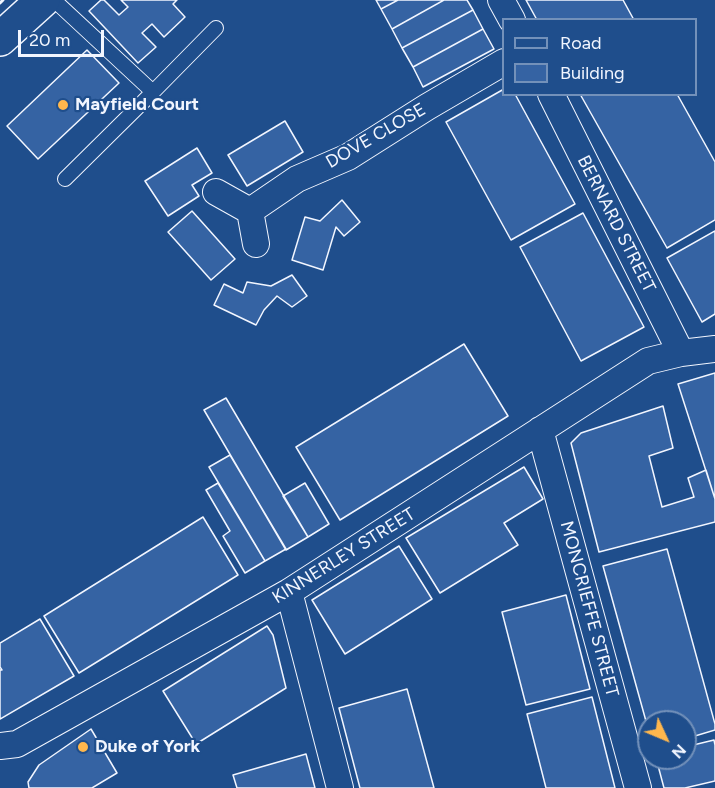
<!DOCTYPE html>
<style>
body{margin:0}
#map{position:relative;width:715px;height:788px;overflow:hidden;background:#1f4e8c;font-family:Figtree,sans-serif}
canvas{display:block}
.legend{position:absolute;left:502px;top:18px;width:195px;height:78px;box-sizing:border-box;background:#1f4e8c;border:2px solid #7391ba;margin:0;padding:8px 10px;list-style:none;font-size:18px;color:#f2f6ff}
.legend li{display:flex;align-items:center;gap:12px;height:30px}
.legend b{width:30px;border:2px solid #7391ba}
.north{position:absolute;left:637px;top:710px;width:60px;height:60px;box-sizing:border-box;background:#1f4e8c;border:2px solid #7391ba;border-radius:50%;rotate:134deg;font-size:16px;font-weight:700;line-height:24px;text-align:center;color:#f2f6ff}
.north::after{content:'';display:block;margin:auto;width:21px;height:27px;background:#ffb74d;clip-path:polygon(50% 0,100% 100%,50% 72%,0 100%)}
.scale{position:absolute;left:18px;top:30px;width:86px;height:27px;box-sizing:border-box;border:3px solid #f2f6ff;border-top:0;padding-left:8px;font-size:18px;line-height:21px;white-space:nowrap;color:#f2f6ff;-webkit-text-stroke:4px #1f4e8c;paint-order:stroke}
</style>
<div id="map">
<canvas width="715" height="788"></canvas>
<ul class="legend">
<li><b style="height:8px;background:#1f4e8c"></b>Road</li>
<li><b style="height:16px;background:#3563a3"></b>Building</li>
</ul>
<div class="north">N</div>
<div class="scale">20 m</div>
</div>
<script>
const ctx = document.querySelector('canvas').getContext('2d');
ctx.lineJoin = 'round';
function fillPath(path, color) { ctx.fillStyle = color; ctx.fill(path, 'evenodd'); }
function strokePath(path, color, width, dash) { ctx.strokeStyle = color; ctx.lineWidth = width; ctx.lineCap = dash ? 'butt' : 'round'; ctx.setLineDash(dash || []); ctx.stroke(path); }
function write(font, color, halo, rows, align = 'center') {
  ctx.font = font + ' Figtree,sans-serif'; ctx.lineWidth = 4.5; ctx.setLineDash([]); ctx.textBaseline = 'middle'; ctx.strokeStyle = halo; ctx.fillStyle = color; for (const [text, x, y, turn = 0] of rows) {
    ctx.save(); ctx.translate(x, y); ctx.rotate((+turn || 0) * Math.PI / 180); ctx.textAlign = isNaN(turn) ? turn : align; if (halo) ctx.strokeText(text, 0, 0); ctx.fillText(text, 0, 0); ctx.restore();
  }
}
const building = new Path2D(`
 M101,0H104L119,15L128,7L121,0H177L173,4L185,17L164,37L152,24L142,33L156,47L138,63L89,11Z
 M376,0H398L381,9Z
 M398,0H444L392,29L381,9Z
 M444,0H467L473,10L402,48L392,29Z
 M526,0H623L634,20H537Z
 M473,10L483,29L413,67L402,48Z
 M483,29L494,49L423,87L413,67Z
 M87,50L119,83L38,159L7,126Z
 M504,89V94H515L575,204L511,240L446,122Z
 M580,94H677L715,162V220L667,248Z
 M285,121L303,152L247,186L228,155Z
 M197,148L212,173L192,185L199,196L168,216L145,181Z
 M342,200L360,222L344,236L336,227L323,270L292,260L305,217L320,221Z
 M192,211L235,259L211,280L168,232Z
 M583,213L644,327L581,361L520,247Z
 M715,231V314L702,322L667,258Z
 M292,275L307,296L292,307L277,296L264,310L256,325L214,305L224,284L243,293L247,282L271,286Z
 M464,344L508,416L340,520L296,447Z
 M715,373V499L678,384Z
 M226,398L308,537L286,550L204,410Z
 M663,406L673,448L649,456L662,507L694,497L688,478L706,470L715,499V522L599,552L571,443L581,433Z
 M230,455L286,549L265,561L209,467Z
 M524,467L543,499L504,523L518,545L440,593L406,538Z
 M218,483L265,561L245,573L223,536L230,531L206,490Z
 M305,483L329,524L308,537L283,496Z
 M203,517L238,575L79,673L44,616Z
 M399,546L432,599L345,654L312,600Z
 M667,549L715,724V730L685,739V722H649V732L603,566Z
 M566,595L590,689L526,705L502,612Z
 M40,619L74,676L0,719V670H2L0,667V643Z
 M267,626L273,635L286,688L196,744L163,691Z
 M407,689L434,788H360L339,708Z
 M592,697L615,788H546L527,714Z
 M91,729L117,773L92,788H29L28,782L39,765Z
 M714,740L715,745V781L685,788H664L656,758H685V747Z
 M306,754L315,788H237L233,775Z`);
fillPath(building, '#3563a3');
strokePath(building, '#f2f6ff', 1.5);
const lane = new Path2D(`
 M54,0L153,92L216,28
 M65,179L153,92`);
const street = new Path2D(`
 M501,0L512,20
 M551,94L681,353
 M216,192L250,211L256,244
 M250,211L297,179L348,157L427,107L504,62
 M540,430L638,788
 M289,592L340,788
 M0,746L17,744L289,592L648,361L681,353L715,349`);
const secondary = new Path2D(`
 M0,39L43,0`);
strokePath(lane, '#f2f6ff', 16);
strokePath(street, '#f2f6ff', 28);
strokePath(secondary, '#f2f6ff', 36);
strokePath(lane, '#1f4e8c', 14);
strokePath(street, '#1f4e8c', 26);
strokePath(secondary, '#1f4e8c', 33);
strokePath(new Path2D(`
 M0,3L3,0`), '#f2f6ff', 3);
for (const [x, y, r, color] of [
 [63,105,6,"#ffb74d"],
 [83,747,6,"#ffb74d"]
]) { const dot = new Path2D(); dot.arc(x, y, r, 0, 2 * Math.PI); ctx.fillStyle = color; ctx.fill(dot); strokePath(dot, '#1f4e8c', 2); }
write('bold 18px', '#f2f6ff', '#1f4e8c', [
 ["Mayfield Court",75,105],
 ["Duke of York",95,747]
], 'left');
write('18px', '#f2f6ff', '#1f4e8c', [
 ["DOVE CLOSE",376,136,-30],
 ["BERNARD STREET",616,224,63],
 ["KINNERLEY STREET",344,556,-32],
 ["MONCRIEFFE STREET",589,609,75]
]);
</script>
